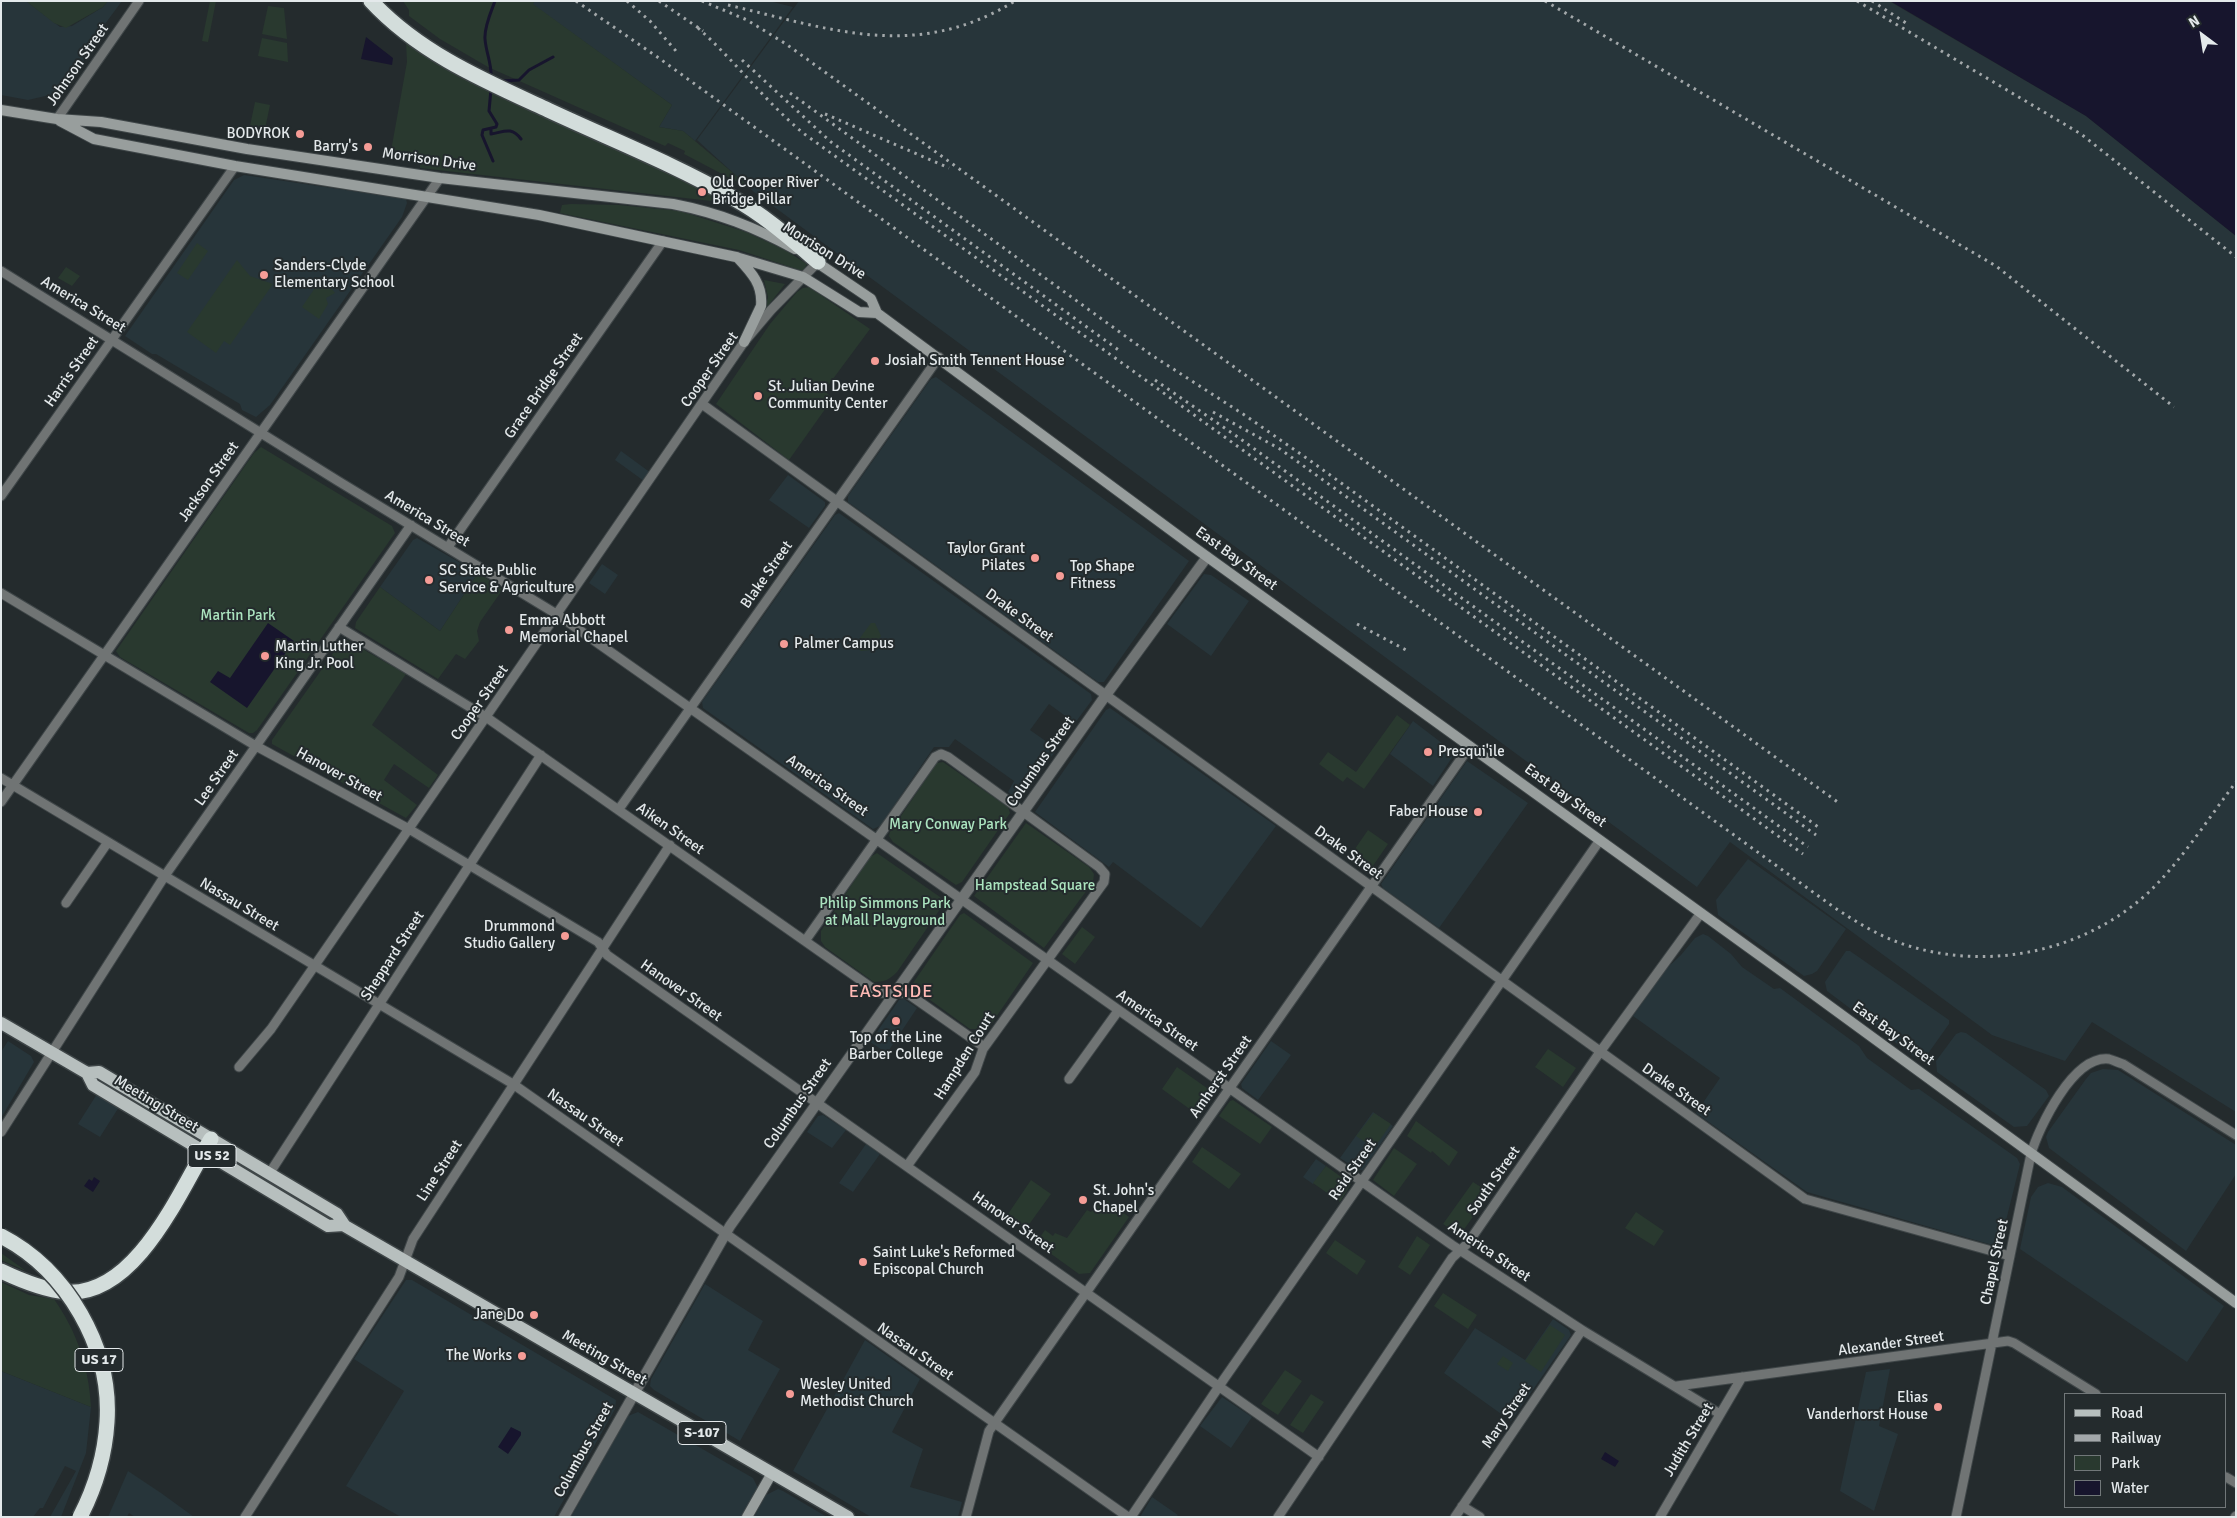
<!DOCTYPE html>
<style>
body{margin:0}
#map{position:relative;width:2237px;height:1518px;overflow:hidden;background:#242b2d;font-family:Signika,sans-serif}
canvas{display:block}
.frame{position:absolute;inset:0;border:2px solid #e4e9eb;pointer-events:none}
.legend{position:absolute;left:2064px;top:1393px;width:162px;height:115px;box-sizing:border-box;background:#242b2d;border:1px solid #717779;margin:0;padding:6px 9px;list-style:none;font-size:15px;color:#e4e9eb}
.legend li{display:flex;align-items:center;gap:10px;height:25px}
.legend b{width:25px;border:1px solid #717779}
.north{position:absolute;left:2177px;top:10px;width:50px;height:50px;-webkit-text-stroke:4px #242b2d;paint-order:stroke;rotate:329deg;font-size:14px;font-weight:700;line-height:20px;text-align:center;color:#e4e9eb}
.north::after{content:'';display:block;margin:auto;width:18px;height:22px;background:#e4e9eb;clip-path:polygon(50% 0,100% 100%,50% 72%,0 100%)}
</style>
<div id="map">
<canvas width="2237" height="1518"></canvas>
<div class="frame"></div>
<ul class="legend">
<li><b style="height:6px;background:#b7bfbe"></b>Road</li>
<li><b style="height:6px;background:#a3a8aa"></b>Railway</li>
<li><b style="height:14px;background:#29392f"></b>Park</li>
<li><b style="height:14px;background:#17152d"></b>Water</li>
</ul>
<div class="north">N</div>
</div>
<script>
const ctx = document.querySelector('canvas').getContext('2d');
ctx.lineJoin = 'round';
function fillPath(path, color) { ctx.fillStyle = color; ctx.fill(path, 'evenodd'); }
function strokePath(path, color, width, dash) { ctx.strokeStyle = color; ctx.lineWidth = width; ctx.lineCap = dash ? 'butt' : 'round'; ctx.setLineDash(dash || []); ctx.stroke(path); }
function write(font, color, halo, rows, align = 'center') {
  ctx.font = font + ' Signika,sans-serif'; ctx.lineWidth = 4; ctx.setLineDash([]); ctx.textBaseline = 'middle'; ctx.strokeStyle = halo; ctx.fillStyle = color; for (const [text, x, y, turn = 0] of rows) {
    ctx.save(); ctx.translate(x, y); ctx.rotate((+turn || 0) * Math.PI / 180); ctx.textAlign = isNaN(turn) ? turn : align; if (halo) ctx.strokeText(text, 0, 0); ctx.fillText(text, 0, 0); ctx.restore();
  }
}
fillPath(new Path2D(`
 M1,1H26L60,27L72,26L103,7L108,1H122L105,24L104,31L70,81L54,94L28,100L1,95Z
 M535,1H769L793,7L695,141L683,131L659,127L672,105L532,4Z
 M799,1H1889L2086,116L2236,236V1112L2092,1022L2065,1061L1992,1035L1730,842L1697,887L754,192L697,140Z
 M244,175L406,199L407,203L402,217L270,405L256,417L242,410L240,404L156,354H152L125,336L234,180Z
 M936,377L1189,561L1104,682H1098L848,502V496L931,379Z
 M621,451L651,473L644,481L615,460Z
 M788,475L825,502V506L809,528L769,500Z
 M839,513L1091,694L1092,700L1075,723L1049,704L1030,730L1057,749L1021,798H1016L1008,792L1014,781L955,739L949,747H934L880,826L873,829L703,708L702,702L835,515Z
 M417,538L478,573L440,631L380,587L413,540Z
 M602,564L618,575L605,594L589,583Z
 M1204,574L1211,575L1249,601L1211,656L1167,624Z
 M1110,708L1276,826L1201,928L1113,862L1109,867L1035,812L1106,710Z
 M1413,721L1455,753L1433,786L1390,754Z
 M1467,761L1528,803L1439,928L1383,888L1381,884Z
 M1748,859L1846,929L1817,971L1812,974L1804,976L1718,915L1716,900Z
 M1703,934L1708,936L1731,954L1742,967L1774,989L1780,988L1859,1046L1867,1058L1911,1090L1919,1089L2017,1158L2020,1164L2000,1245L1996,1246L1807,1192L1696,1113L1720,1078L1633,1016L1666,969L1681,955L1695,938Z
 M1846,951H1850L1949,1020V1024L1927,1055L1922,1058H1916L1827,991L1825,982Z
 M904,999L917,1008L887,1053L870,1042L899,1000Z
 M1961,1032L1966,1033L2046,1090L2049,1096L2027,1126L2014,1127L1937,1072L1936,1061L1956,1034Z
 M8,1041L31,1056L34,1062L1,1118V1052Z
 M1271,1041L1291,1055L1258,1100L1242,1088L1241,1084Z
 M2103,1069L2118,1070L2236,1145V1174L2186,1251L2049,1148L2046,1137L2048,1132L2086,1079L2091,1073Z
 M97,1094L119,1107L100,1137L78,1124Z
 M1373,1112L1393,1126L1363,1170H1358L1340,1158Z
 M823,1115L846,1130L832,1148L807,1132L818,1116Z
 M866,1144L880,1154L853,1192L839,1183Z
 M1316,1159L1326,1166L1313,1184L1303,1177Z
 M2048,1183L2062,1187L2224,1306L2187,1362L2020,1249L2031,1197L2038,1187Z
 M406,1280H412L616,1400L615,1409L554,1517H401L346,1486L404,1391L354,1359Z
 M705,1284L763,1321L748,1350L780,1369L740,1441L654,1390L650,1386L651,1379Z
 M1553,1319L1569,1330L1571,1335L1511,1421L1444,1373L1475,1328L1525,1360Z
 M865,1340L920,1379L892,1432L923,1449L910,1487L962,1502L958,1517H871L793,1471Z
 M1890,1369L1879,1426L1898,1434L1874,1511L1840,1491L1866,1372Z
 M1,1371L91,1407L86,1453L61,1517H50L76,1471L65,1466L43,1508H40L33,1517H1Z
 M1222,1397L1252,1417L1231,1448L1200,1426Z
 M638,1412L753,1478L757,1486V1491L742,1517H571L628,1416Z
 M128,1471L161,1493L194,1517H135L129,1513L127,1517H108Z
 M778,1489L783,1491L827,1517H754L766,1495Z
 M1152,1497L1178,1515L1176,1517H1140Z`), '#27353a');
fillPath(new Path2D(`
 M26,1H108L103,7L66,28L54,23Z
 M210,1H216L208,42L202,41Z
 M403,1H535L533,4L672,105L659,127L683,131L745,183V186L684,154L685,151L668,143L665,146L488,67L440,39L413,19L409,16V10Z
 M268,6L284,8L287,39L262,34Z
 M262,38L287,43L288,62L258,56Z
 M406,42C506,110 623,146 729,203L420,168V162L403,154L391,151L407,62Z
 M255,102L270,105L265,129L250,126Z
 M571,204L619,205L680,211L746,232L785,250L807,264L803,271L739,250L560,213L562,205Z
 M197,243L208,251L188,280L177,273Z
 M237,260L250,276L273,284L230,345L224,341L216,353L187,332Z
 M66,267L80,276L72,286L58,278Z
 M764,280L785,284L764,311L768,297Z
 M319,282L328,284L335,293L326,298L328,304L319,319L302,307Z
 M809,287L870,329L824,391L833,398L789,460L716,404L770,324L797,292L803,288Z
 M261,447L392,526L395,533L257,730L253,733H249L120,657L116,651L254,453Z
 M478,573L503,589L480,622L477,631L479,641L465,659L456,654L438,679L355,628L356,622L380,587L440,631Z
 M871,623H875L881,636L871,650L861,651L854,646Z
 M347,640L406,674L372,725L438,775L429,788L394,764L384,780L417,805L406,818L272,744V740L341,642Z
 M1397,715L1410,725L1364,789L1347,777L1343,782L1319,764L1328,752L1356,772Z
 M943,762L1008,807L1010,813L962,882L956,885L893,842L889,836L890,832L937,763Z
 M1026,823L1089,867L1094,874L1093,882L1044,948L974,896Z
 M1368,830L1388,844L1368,873L1348,859Z
 M877,853L940,897L945,902L897,972C890,979 885,982 874,982L825,947L821,941V931L870,857Z
 M964,913L1033,963L992,1023L980,1029H970L911,986L960,915Z
 M1082,927L1095,937L1075,964L1062,954Z
 M1548,1049L1576,1068L1563,1087L1535,1067Z
 M1177,1067L1214,1093L1198,1115L1162,1089Z
 M1233,1100L1272,1127L1260,1144L1219,1116L1230,1101Z
 M1374,1113L1391,1124L1374,1148L1356,1136Z
 M1416,1121L1458,1152L1449,1166L1432,1151L1431,1153L1407,1136Z
 M1202,1147L1241,1174L1229,1189L1192,1162Z
 M1394,1148L1417,1164L1394,1196L1373,1180Z
 M1326,1166L1351,1184L1340,1202L1313,1183Z
 M1031,1180L1051,1194L1025,1230L1006,1217Z
 M1473,1182L1490,1193L1460,1235L1443,1224Z
 M1104,1198L1129,1217L1090,1273L1079,1274L1036,1243L1045,1230L1053,1236L1055,1233L1067,1238L1087,1210L1091,1212Z
 M1636,1212L1664,1231L1654,1246L1625,1228Z
 M1417,1236L1430,1245L1410,1275L1398,1267Z
 M1335,1240L1366,1261L1357,1275L1326,1253Z
 M1,1253L26,1271L1,1260Z
 M1,1282L29,1295L54,1299C77,1332 89,1367 91,1407L1,1371Z
 M1443,1293L1477,1315L1468,1329L1434,1306Z
 M1550,1325L1565,1335L1541,1372L1525,1361Z
 M1503,1356L1513,1363L1508,1371L1497,1364Z
 M1285,1370L1302,1381L1278,1415L1261,1404Z
 M1311,1394L1324,1402L1303,1433L1290,1425Z`), '#29392f');
fillPath(new Path2D(`
 M1890,1H2236V236L2086,116Z
 M366,37L393,58L392,65L361,59Z
 M268,623L294,641L247,708L210,682L218,671L230,678Z
 M94,1177L100,1181L93,1192L84,1186L89,1179L92,1181Z
 M511,1427L521,1432V1435L508,1454L498,1447Z
 M1605,1452L1619,1461L1615,1467L1601,1459Z`), '#17152d');
strokePath(new Path2D(`
 M491,78C492,64 486,53 485,39C484,27 491,12 495,1
 M501,81L519,80L529,70L553,57
 M491,89L489,111L497,124L496,127L483,130L482,135L493,161
 M491,129V134C504,132 511,126 521,139`), '#17152d', 3);
const minor = new Path2D(`
 M57,119L139,1
 M1,271L338,481L558,615L1452,1245L1582,1330L1720,1414
 M702,404L1805,1199L2010,1256
 M1,496L235,166
 M448,547L663,241
 M1,593L256,746L409,829L598,942L607,955L1319,1457
 M339,627L486,717L879,993H907L984,1047
 M1,778L513,1084L1128,1517
 M1,802L440,178
 M619,809L939,357
 M66,903L108,842
 M805,941L935,757L941,754L948,757L1099,867L1105,874L1104,882L983,1049L975,1072L907,1166
 M239,1067L271,1029L744,342L771,310L818,262
 M1069,1079L1118,1011
 M1,1132L164,877L411,525
 M269,1174L541,755
 M1677,1386L2008,1341L2014,1343L2096,1394
 M2226,1477L2236,1483
 M1462,1506L1480,1517
 M245,1517L399,1277L413,1239L670,845
 M966,1517L989,1431L1470,746
 M1131,1517L1224,1379L1600,840
 M1278,1517L1452,1258L1468,1243L1600,1052L1701,913
 M1455,1517L1582,1330
 M1660,1517L1742,1377
 M1956,1517L2031,1154C2039,1127 2073,1055 2109,1059C2113,1060 2119,1063 2123,1064L2236,1135
 M2235,1517L2236,1516`);
const tertiary = new Path2D(`
 M564,1517L730,1226L1106,695L1207,557`);
const secondary = new Path2D(`
 M1,110L57,119L101,122L247,149L440,178L673,204C719,213 754,227 795,249
 M60,121L94,139L235,166L539,215L736,257L803,277L859,312L877,313
 M737,257C751,272 763,284 761,306L744,342
 M812,259L871,299L877,313
 M877,313L1195,548L1809,991L2236,1303
 M747,1517L772,1473`);
const primary = new Path2D(`
 M1,1023L87,1073L93,1085L328,1226L344,1225
 M87,1073L99,1072L337,1214L345,1226L848,1517`);
const motorway = new Path2D(`
 M371,1C419,53 485,81 548,110C610,139 674,164 733,198C764,215 791,239 818,262
 M1,1271C22,1281 44,1290 66,1292C137,1297 181,1188 211,1139`);
strokePath(minor, '#3f4648', 11);
strokePath(tertiary, '#3f4648', 12);
strokePath(secondary, '#3f4648', 12);
strokePath(primary, '#3f4648', 15);
strokePath(motorway, '#3f4648', 18);
strokePath(minor, '#707474', 9);
strokePath(tertiary, '#707474', 10);
strokePath(secondary, '#989e9d', 10);
strokePath(primary, '#b7bfbe', 12);
strokePath(motorway, '#d3dddb', 15);
strokePath(new Path2D(`
 M576,1L656,56L1835,908C1858,923 1882,938 1909,946C1992,971 2085,951 2149,892C2182,860 2208,819 2236,782
 M627,1L650,21L676,51
 M659,1L703,31
 M702,1L747,20L786,44L1839,803
 M1545,1L1996,266L2174,407
 M1857,1L2081,134L2236,257
 M1872,1L1906,23
 M728,5C830,29 916,62 1015,1
 M698,28C735,61 765,101 803,133L1803,854
 M742,60L831,142L1120,351
 M790,93L1150,354L1246,416L1312,462L1821,829
 M825,114L949,168
 M1155,380L1242,440L1808,847
 M1213,412L1280,449L1816,835
 M1357,624L1406,650`), '#a3a8aa', 3, [2.5, 5]);
const motorwayBridge = new Path2D(`
 M1,1236C67,1270 112,1348 107,1422C105,1455 95,1488 80,1517`);
strokePath(motorwayBridge, '#3f4648', 18, []);
strokePath(motorwayBridge, '#d3dddb', 15);
for (const [x, y, r, color] of [
 [300,134,5,"#f59c96"],
 [368,147,5,"#f59c96"],
 [702,192,5,"#f59c96"],
 [264,275,5,"#f59c96"],
 [875,361,5,"#f59c96"],
 [758,396,5,"#f59c96"],
 [1035,558,5,"#f59c96"],
 [1060,576,5,"#f59c96"],
 [429,580,5,"#f59c96"],
 [509,630,5,"#f59c96"],
 [784,644,5,"#f59c96"],
 [265,656,5,"#f59c96"],
 [1428,752,5,"#f59c96"],
 [1478,812,5,"#f59c96"],
 [565,936,5,"#f59c96"],
 [896,1021,5,"#f59c96"],
 [1083,1200,5,"#f59c96"],
 [863,1262,5,"#f59c96"],
 [534,1315,5,"#f59c96"],
 [522,1356,5,"#f59c96"],
 [790,1394,5,"#f59c96"],
 [1938,1407,5,"#f59c96"]
]) { const dot = new Path2D(); dot.arc(x, y, r, 0, 2 * Math.PI); ctx.fillStyle = color; ctx.fill(dot); strokePath(dot, '#242b2d', 2); }
for (const [x, y, w] of [
 [212,1156,48],
 [99,1360,48],
 [702,1433,48]
]) { const box = new Path2D(); box.roundRect(x - w / 2, y - 11.5, w, 23, 4); ctx.fillStyle = '#242b2d'; ctx.fill(box); strokePath(box, '#e4e9eb', 1); }
write('bold 14px', '#e4e9eb', null, [
 ["US 52",212,1156],
 ["US 17",99,1360],
 ["S-107",702,1433]
]);
write('15px', '#e4e9eb', '#242b2d', [
 ["Johnson Street",78,65,-55],
 ["Morrison Drive",429,160,8],
 ["Morrison Drive",824,251,32],
 ["America Street",83,305,31],
 ["Cooper Street",710,370,-55],
 ["Harris Street",72,372,-55],
 ["Grace Bridge Street",544,386,-55],
 ["Jackson Street",209,482,-55],
 ["America Street",427,519,31],
 ["East Bay Street",1236,559,36],
 ["Blake Street",767,575,-55],
 ["Drake Street",1019,616,36],
 ["Cooper Street",480,703,-55],
 ["Columbus Street",1041,762,-55],
 ["Hanover Street",339,775,29],
 ["Lee Street",217,778,-55],
 ["America Street",827,786,35],
 ["East Bay Street",1565,796,36],
 ["Aiken Street",670,829,35],
 ["Drake Street",1348,853,36],
 ["Nassau Street",239,905,31],
 ["Sheppard Street",393,956,-57],
 ["Hanover Street",681,991,35],
 ["America Street",1157,1021,35],
 ["East Bay Street",1893,1034,36],
 ["Hampden Court",965,1056,-58],
 ["Amherst Street",1221,1077,-55],
 ["Drake Street",1676,1090,35],
 ["Meeting Street",156,1104,31],
 ["Columbus Street",798,1104,-55],
 ["Nassau Street",585,1118,35],
 ["Reid Street",1353,1170,-55],
 ["Line Street",440,1171,-57],
 ["South Street",1494,1181,-55],
 ["Hanover Street",1013,1223,35],
 ["America Street",1489,1252,34],
 ["Chapel Street",1995,1262,-78],
 ["Alexander Street",1891,1344,-8],
 ["Nassau Street",915,1352,35],
 ["Meeting Street",604,1358,30],
 ["Mary Street",1507,1416,-56],
 ["Judith Street",1689,1440,-59],
 ["Columbus Street",584,1450,-61]
]);
write('15px', '#e4e9eb', '#242b2d', [
 ["BODYROK",290,134,"right"],
 ["Barry's",358,147,"right"],
 ["Old Cooper River",712,183],
 ["Bridge Pillar",712,200],
 ["Sanders-Clyde",274,266],
 ["Elementary School",274,283],
 ["Josiah Smith Tennent House",885,361],
 ["St. Julian Devine",768,387],
 ["Community Center",768,404],
 ["Taylor Grant",1025,549,"right"],
 ["Pilates",1025,566,"right"],
 ["Top Shape",1070,567],
 ["Fitness",1070,584],
 ["SC State Public",439,571],
 ["Service & Agriculture",439,588],
 ["Emma Abbott",519,621],
 ["Memorial Chapel",519,638],
 ["Palmer Campus",794,644],
 ["Martin Luther",275,647],
 ["King Jr. Pool",275,664],
 ["Presqui'ile",1438,752],
 ["Faber House",1468,812,"right"],
 ["Drummond",555,927,"right"],
 ["Studio Gallery",555,944,"right"],
 ["Top of the Line",896,1038,"center"],
 ["Barber College",896,1055,"center"],
 ["St. John's",1093,1191],
 ["Chapel",1093,1208],
 ["Saint Luke's Reformed",873,1253],
 ["Episcopal Church",873,1270],
 ["Jane Do",524,1315,"right"],
 ["The Works",512,1356,"right"],
 ["Wesley United",800,1385],
 ["Methodist Church",800,1402],
 ["Elias",1928,1398,"right"],
 ["Vanderhorst House",1928,1415,"right"]
], 'left');
write('15px', '#abe3bf', '#242b2d', [
 ["Martin Park",238,616],
 ["Mary Conway Park",948,825],
 ["Hampstead Square",1035,886],
 ["Philip Simmons Park",885,904],
 ["at Mall Playground",885,921]
]);
ctx.letterSpacing = '1px';
write('18px', '#ffbab5', '#242b2d', [
 ["EASTSIDE",891,992]
]);
ctx.letterSpacing = '0px';
</script>
